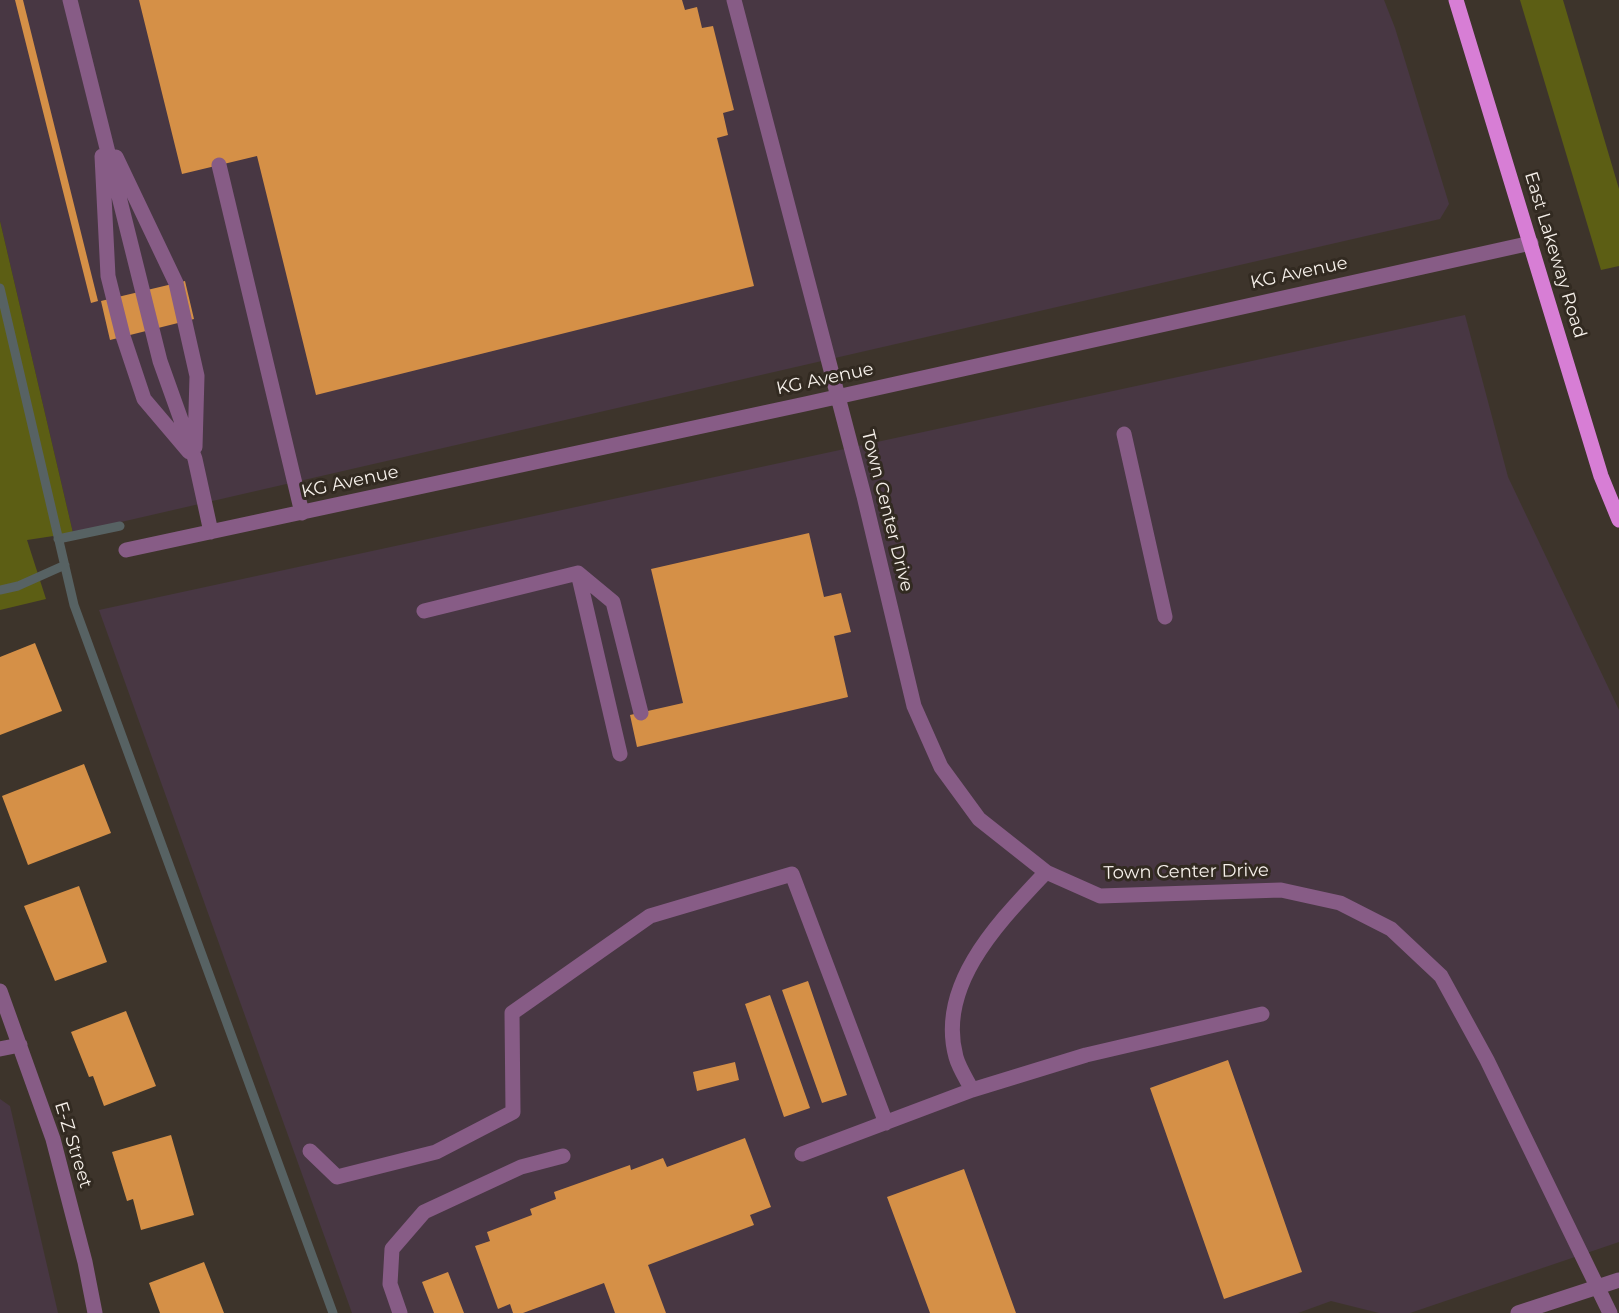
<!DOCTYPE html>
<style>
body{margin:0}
canvas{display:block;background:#3d342b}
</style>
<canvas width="1619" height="1313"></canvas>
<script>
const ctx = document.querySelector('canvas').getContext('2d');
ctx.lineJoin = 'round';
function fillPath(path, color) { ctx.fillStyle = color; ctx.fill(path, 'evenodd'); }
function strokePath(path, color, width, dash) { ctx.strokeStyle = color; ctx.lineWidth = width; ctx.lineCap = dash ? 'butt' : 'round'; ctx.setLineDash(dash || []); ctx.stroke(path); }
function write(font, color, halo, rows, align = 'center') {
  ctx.font = font + ' Montserrat,sans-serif'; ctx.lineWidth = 6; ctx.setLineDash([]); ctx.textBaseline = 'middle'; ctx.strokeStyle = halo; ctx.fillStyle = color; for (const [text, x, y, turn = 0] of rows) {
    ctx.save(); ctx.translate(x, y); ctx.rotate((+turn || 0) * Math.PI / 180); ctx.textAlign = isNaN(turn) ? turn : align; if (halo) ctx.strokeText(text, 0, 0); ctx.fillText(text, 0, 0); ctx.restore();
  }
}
fillPath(new Path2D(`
 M0,0H1384L1395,28L1449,204L1440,219L73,533L0,221Z
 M1465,315L1508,477L1619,710V1242L1410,1313H1379L1331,1301L1298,1313H352L99,610Z
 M0,1099L10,1106L58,1313H0Z`), '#483743');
fillPath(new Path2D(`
 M1520,0H1563L1619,189V266L1601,270Z
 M0,221L73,533L27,540L46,599L0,610Z`), '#5c5e14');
strokePath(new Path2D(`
 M0,288L74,605L333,1313
 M58,539L120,526
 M0,590L18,586L65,565`), '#576263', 9);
fillPath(new Path2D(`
 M15,0H23L98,301L91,303Z
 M139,0H682L685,10L697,7L702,28L713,26L734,110L723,113L728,135L717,138L754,286L316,395L257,156L182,174Z
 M185,281L194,319L110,340L101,301Z
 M809,533L824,597L841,593L851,632L834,636L848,697L637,747L630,715L683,703L651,569Z
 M35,643L62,711L0,735V657Z
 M84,764L111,833L28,865L2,796Z
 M79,886L107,962L55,981L24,906Z
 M808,981L847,1095L822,1103L782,990Z
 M770,995L810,1108L784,1117L745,1004Z
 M126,1011L156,1086L104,1106L93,1076L89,1077L71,1032Z
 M1228,1060L1302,1272L1224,1299L1150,1088Z
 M735,1062L739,1080L697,1091L693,1072Z
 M171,1135L194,1215L141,1230L133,1199L127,1201L112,1152Z
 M745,1138L771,1207L750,1215L754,1225L648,1265L666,1313H615L604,1283L523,1313H513L510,1304L498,1309L475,1246L490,1241L487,1232L532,1215L530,1209L556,1199L554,1192L630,1165L631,1170L663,1158L667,1167Z
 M964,1169L1016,1313H930L887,1197Z
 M204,1262L224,1313H160L149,1283Z
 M448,1272L464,1313H434L422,1282Z`), '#d59047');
strokePath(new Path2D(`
 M70,0L160,361L195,459L211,532
 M734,0L864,496L914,706L941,767L979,819L1046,872L1100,896L1281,890L1340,903L1391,929L1441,976L1487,1060L1610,1313
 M102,156L108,276L123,336L144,399L189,452
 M116,157L176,283L197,376L195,447
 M219,165L302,513
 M1124,434L1165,617
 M126,550L805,404L1531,243
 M578,573L613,602L641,713
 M424,611L578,573L620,754
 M0,991L53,1139L85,1262L95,1313
 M0,1049L20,1045
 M972,1090C967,1080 959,1068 956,1057C936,984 1001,920 1046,872
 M310,1151L337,1177L436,1152L513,1112L512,1013L650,916L792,874L886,1123
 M802,1154L972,1090L1086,1055L1262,1014
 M400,1313L390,1284L392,1249L424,1212L521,1167L563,1156
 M1518,1313L1619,1280`), '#875c86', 15);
strokePath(new Path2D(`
 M1456,0L1601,476L1619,520`), '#d77ed5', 15);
write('18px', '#f6f0ea', '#322a21', [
 ["East Lakeway Road",1555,255,73],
 ["KG Avenue",1299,273,-12],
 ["KG Avenue",825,379,-12],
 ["KG Avenue",350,482,-12],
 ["Town Center Drive",887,511,76],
 ["Town Center Drive",1186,872,-1],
 ["E-Z Street",73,1145,73]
]);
</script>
